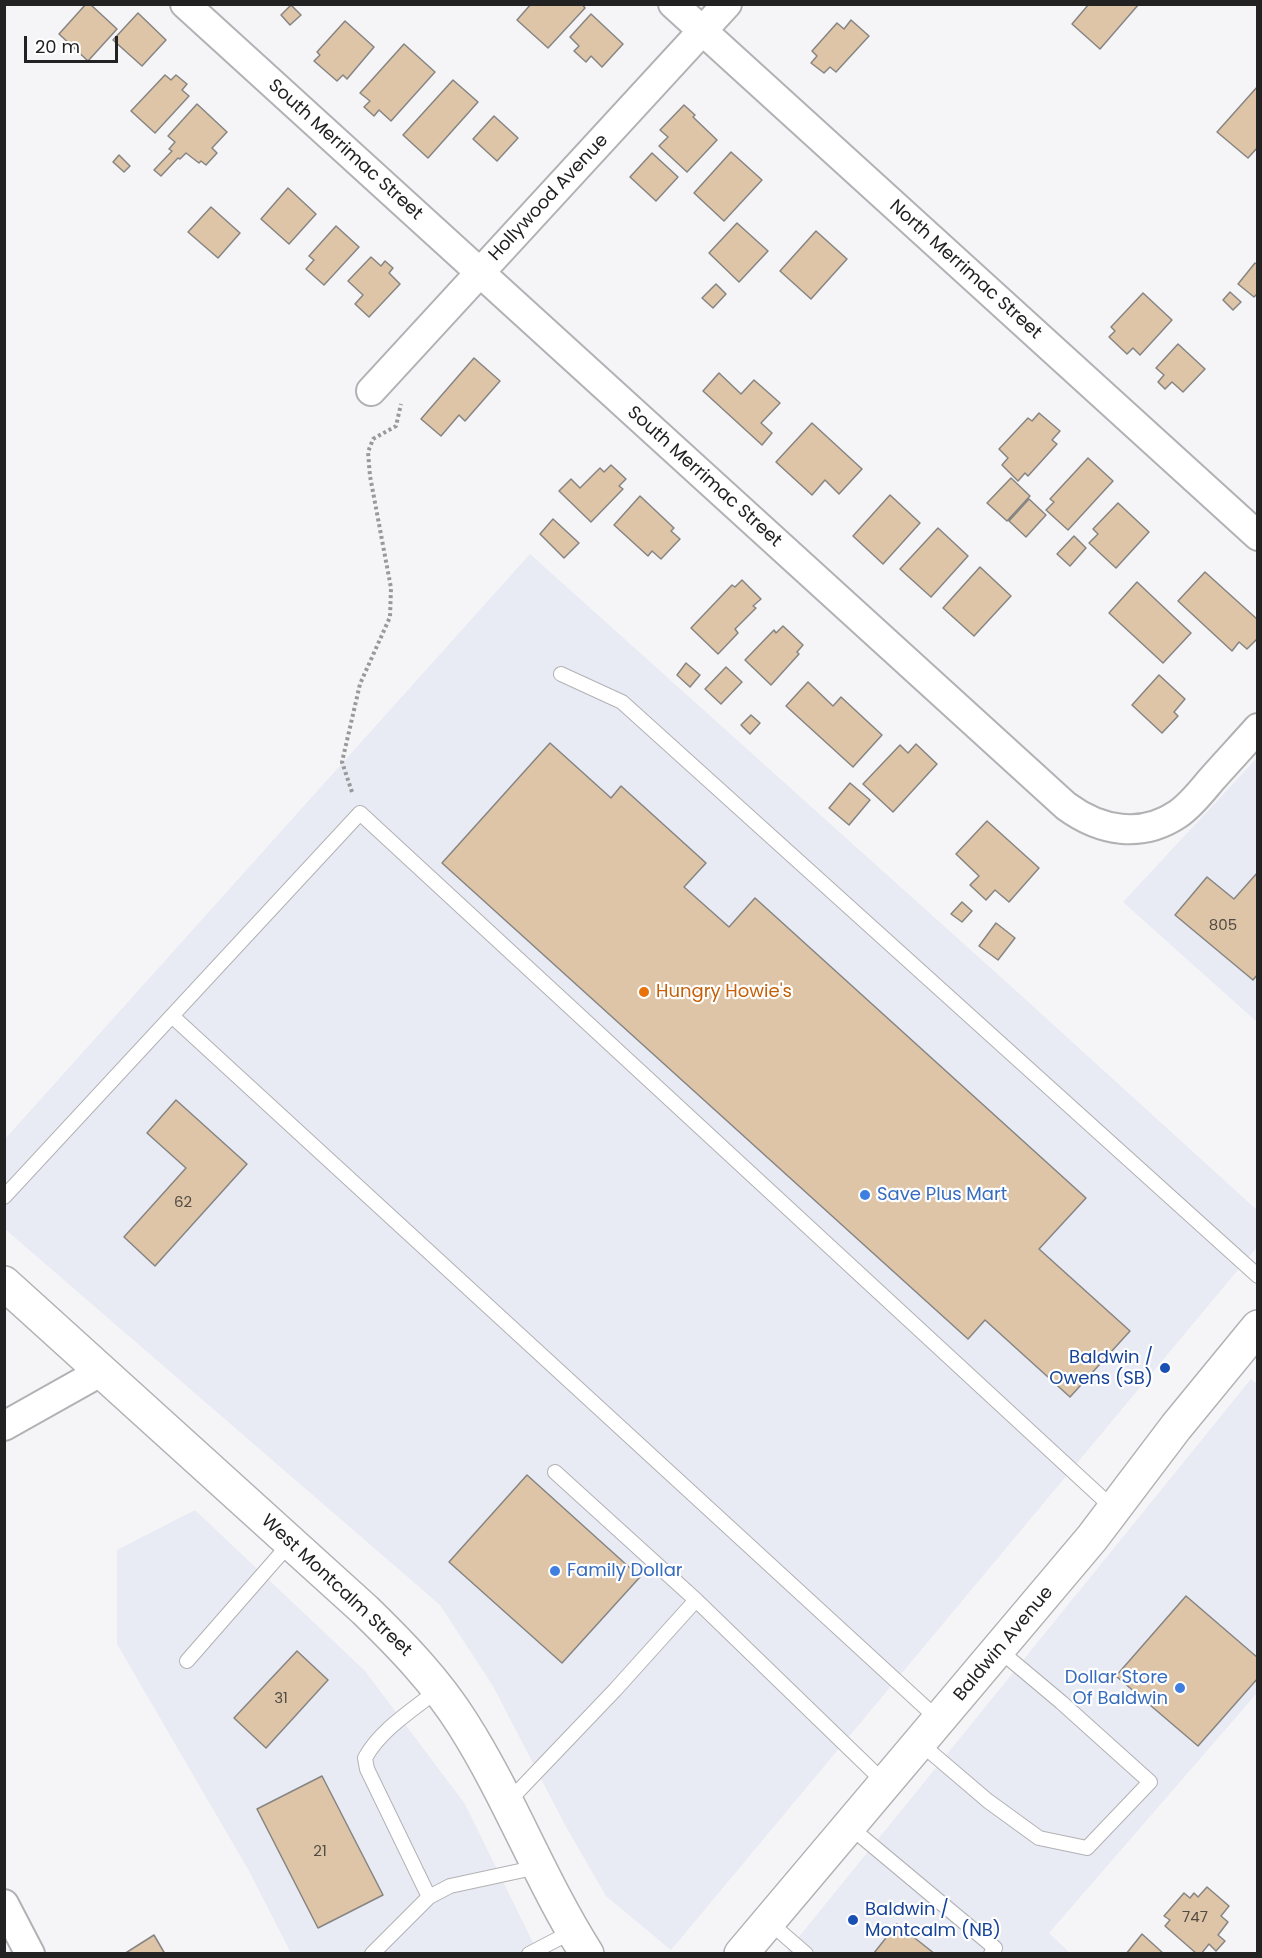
<!DOCTYPE html>
<style>
body{margin:0}
#map{position:relative;width:1262px;height:1958px;overflow:hidden;background:#f5f5f8;font-family:Poppins,sans-serif}
canvas{display:block}
.frame{position:absolute;inset:0;border:6px solid #222223;pointer-events:none}
.scale{position:absolute;left:24px;top:36px;width:94px;height:27px;box-sizing:border-box;border:3px solid #222223;border-top:0;padding-left:8px;font-size:18px;line-height:21px;white-space:nowrap;color:#222223;-webkit-text-stroke:4px #fff;paint-order:stroke}
</style>
<div id="map">
<canvas width="1262" height="1958"></canvas>
<div class="frame"></div>
<div class="scale">20 m</div>
</div>
<script>
const ctx = document.querySelector('canvas').getContext('2d');
ctx.lineJoin = 'round';
function fillPath(path, color) { ctx.fillStyle = color; ctx.fill(path, 'evenodd'); }
function strokePath(path, color, width, dash) { ctx.strokeStyle = color; ctx.lineWidth = width; ctx.lineCap = dash ? 'butt' : 'round'; ctx.setLineDash(dash || []); ctx.stroke(path); }
function write(font, color, halo, rows, align = 'center') {
  ctx.font = font + ' Poppins,sans-serif'; ctx.lineWidth = 4.5; ctx.setLineDash([]); ctx.textBaseline = 'middle'; ctx.strokeStyle = halo; ctx.fillStyle = color; for (const [text, x, y, turn = 0] of rows) {
    ctx.save(); ctx.translate(x, y); ctx.rotate((+turn || 0) * Math.PI / 180); ctx.textAlign = isNaN(turn) ? turn : align; if (halo) ctx.strokeText(text, 0, 0); ctx.fillText(text, 0, 0); ctx.restore();
  }
}
fillPath(new Path2D(`
 M530,554L1014,989L1258,1211L1257,1247L671,1950L606,1896L565,1825L493,1686L440,1605L5,1229V1139Z
 M1257,758V1022L1123,902Z
 M1251,1379L1257,1384V1693L1049,1933L1070,1953L785,1954Z
 M195,1510L365,1671L465,1804L538,1953H291L249,1871L117,1644V1550Z`), '#e8eaf4');
const building = new Path2D(`
 M86,4H90L117,29L88,61L59,34Z
 M531,4H582L585,8L548,48L517,20Z
 M1089,4H1139L1100,49L1072,24Z
 M291,5L301,15L290,25L281,15Z
 M138,13L166,40L142,66L113,40Z
 M591,14L623,44L602,67L591,56L586,62L574,51L579,46L570,37Z
 M851,20L869,36L836,72L830,67L824,73L811,63L817,56L812,51L837,23L844,29Z
 M345,21L374,47L347,79L343,75L337,81L314,61L320,55L317,52Z
 M404,44L435,72L391,121L379,110L374,116L364,107L370,101L360,93Z
 M165,75L171,80L176,75L187,84L182,90L189,96L155,133L131,111Z
 M453,80L478,102L428,158L403,135Z
 M1258,86V147L1248,158L1217,132Z
 M197,104L227,132L212,148L217,153L206,165L201,161L199,163L186,153L180,159L178,158L161,176L154,170L172,151L169,149L175,142L168,136Z
 M684,105L695,115L693,117L717,140L687,172L659,146L668,137L660,130Z
 M494,116L518,138L497,161L473,139Z
 M731,152L762,180L724,221L694,193Z
 M652,153L678,177L656,201L630,177Z
 M119,155L130,166L124,172L113,162Z
 M288,188L316,214L289,244L261,219Z
 M211,207L240,233L218,258L188,232Z
 M737,223L768,251L739,282L709,253Z
 M336,226L359,247L324,285L306,269L314,260L309,256Z
 M816,231L847,259L811,299L780,271Z
 M371,257L381,266L385,261L393,268L389,273L400,284L369,317L355,304L363,295L348,281Z
 M1255,263L1258,265V293L1254,297L1238,284Z
 M716,284L726,294L713,308L702,298Z
 M1230,292L1241,302L1233,310L1223,300Z
 M1143,293L1172,320L1140,355L1133,348L1127,354L1109,337L1115,331L1111,327Z
 M1178,344L1205,369L1183,392L1172,382L1165,389L1158,382L1164,375L1156,368Z
 M474,358L500,381L465,421L459,415L441,436L421,419Z
 M719,373L741,394L754,380L780,403L761,423L772,433L762,445L703,391Z
 M1039,413L1060,431L1052,440L1057,444L1028,476L1025,473L1018,481L1002,465L1008,458L999,449L1028,418L1032,421Z
 M812,423L862,469L839,494L825,480L812,495L776,462Z
 M1088,458L1113,481L1068,530L1046,510L1054,502L1050,499Z
 M611,465L626,479L619,486L623,489L591,522L559,491L571,479L580,488L600,468L604,472Z
 M1011,478L1030,496L1007,521L987,503Z
 M890,495L920,523L883,564L853,536Z
 M640,496L674,528L671,531L680,539L661,559L652,551L648,556L614,525Z
 M1029,499L1046,515L1026,537L1009,521Z
 M1118,503L1149,532L1116,568L1089,543L1098,534L1093,529Z
 M553,519L579,543L564,558L540,534Z
 M938,528L968,556L931,597L900,569Z
 M1074,536L1086,548L1070,566L1057,554Z
 M980,567L1011,596L974,636L943,608Z
 M1205,572L1258,620V638L1247,649L1239,642L1232,651L1178,601Z
 M742,580L761,599L753,606L756,608L735,629L738,633L718,654L691,628L732,585L735,587Z
 M1137,582L1191,633L1163,663L1109,613Z
 M783,626L803,645L797,652L799,654L771,685L745,660L774,630L776,633Z
 M686,663L700,675L690,687L677,675Z
 M726,667L742,682L721,704L705,689Z
 M1159,675L1185,699L1174,712L1178,716L1162,733L1132,705Z
 M808,682L833,706L841,697L882,735L853,767L786,706Z
 M751,715L760,723L750,734L741,725Z
 M550,743L611,798L621,786L706,863L684,887L729,927L755,898L1086,1198L1039,1249L1130,1331L1070,1397L985,1320L968,1339L442,863Z
 M916,744L937,764L893,812L863,784L900,745L908,753Z
 M850,783L870,800L849,825L829,808Z
 M987,821L1039,868L1009,902L995,890L986,900L970,885L979,876L956,854Z
 M1258,872V974L1253,980L1175,915L1207,877L1234,899Z
 M962,902L972,911L962,922L951,914Z
 M996,923L1015,938L998,960L979,946Z
 M176,1100L247,1164L155,1266L124,1237L186,1168L147,1133Z
 M527,1475L640,1577L562,1663L449,1562Z
 M1186,1596L1258,1658V1678L1198,1746L1116,1676Z
 M297,1651L328,1680L266,1748L234,1718Z
 M322,1776L383,1895L318,1928L257,1809Z
 M1207,1887L1229,1906L1221,1916L1228,1922L1218,1935L1225,1941L1216,1951L1209,1944L1201,1954H1197L1165,1926L1170,1920L1164,1916L1184,1893L1190,1898L1194,1893L1198,1897Z
 M897,1924L935,1954L874,1953Z
 M1142,1934L1164,1954H1126Z
 M154,1935L165,1954H124Z`);
fillPath(building, '#dec5a7');
strokePath(building, '#878583', 1.5);
const service = new Path2D(`
 M561,674L622,702L1258,1276
 M172,1016L939,1720
 M4,1197L360,813L1115,1510
 M555,1472L696,1600
 M187,1661L291,1542
 M920,1743L988,1801L1039,1838L1087,1848L1150,1782L1061,1702L999,1650
 M507,1803L615,1690L696,1600L885,1783
 M849,1826L995,1948L991,1954
 M429,1897L367,1769L365,1758C381,1729 413,1710 439,1689
 M768,1921L806,1954
 M372,1954L429,1897L450,1886L538,1867
 M529,1954L573,1931`);
const minor = new Path2D(`
 M185,4L1066,806C1100,831 1141,839 1178,814C1191,805 1201,792 1211,780C1226,763 1242,746 1258,728
 M673,4L1258,536
 M371,391L727,4
 M4,1426L102,1371
 M4,1904L30,1954`);
const secondary = new Path2D(`
 M4,1283L365,1610C401,1645 436,1681 463,1724C510,1798 540,1880 587,1954
 M741,1954L1092,1538L1176,1427L1258,1327`);
strokePath(service, '#b2b2b5', 16);
strokePath(minor, '#b2b2b5', 32);
strokePath(secondary, '#b2b2b5', 36);
strokePath(new Path2D(`
 M352,792L342,762L360,684L390,617L391,588L370,476L368,452L373,439L396,426L401,404`), '#99999b', 4, [3, 3]);
strokePath(service, '#fff', 14);
strokePath(minor, '#fff', 28);
strokePath(secondary, '#fff', 33);
for (const [x, y, r, color] of [
 [644,992,6,"#e8710a"],
 [865,1195,6,"#3f7fe0"],
 [1165,1368,6,"#1a4fb4"],
 [555,1571,6,"#3f7fe0"],
 [1180,1688,6,"#3f7fe0"],
 [853,1920,6,"#1a4fb4"]
]) { const dot = new Path2D(); dot.arc(x, y, r, 0, 2 * Math.PI); ctx.fillStyle = color; ctx.fill(dot); strokePath(dot, '#fff', 2); }
write('15px', '#514b44', null, [
 ["805",1223,926],
 ["62",183,1203],
 ["31",281,1699],
 ["21",320,1852],
 ["747",1195,1918]
]);
write('18px', '#222223', '#fff', [
 ["South Merrimac Street",345,150,42],
 ["Hollywood Avenue",549,198,-47],
 ["North Merrimac Street",965,270,42],
 ["South Merrimac Street",704,477,42],
 ["West Montcalm Street",336,1586,43],
 ["Baldwin Avenue",1004,1644,-50]
]);
write('18px', '#c56008', '#fff', [
 ["Hungry Howie's",656,992]
], 'left');
write('18px', '#366cbe', '#fff', [
 ["Save Plus Mart",877,1195],
 ["Family Dollar",567,1571],
 ["Dollar Store",1168,1678,"right"],
 ["Of Baldwin",1168,1699,"right"]
], 'left');
write('18px', '#164399', '#fff', [
 ["Baldwin /",1153,1358],
 ["Owens (SB)",1153,1379],
 ["Baldwin /",865,1910,"left"],
 ["Montcalm (NB)",865,1931,"left"]
], 'right');
</script>
